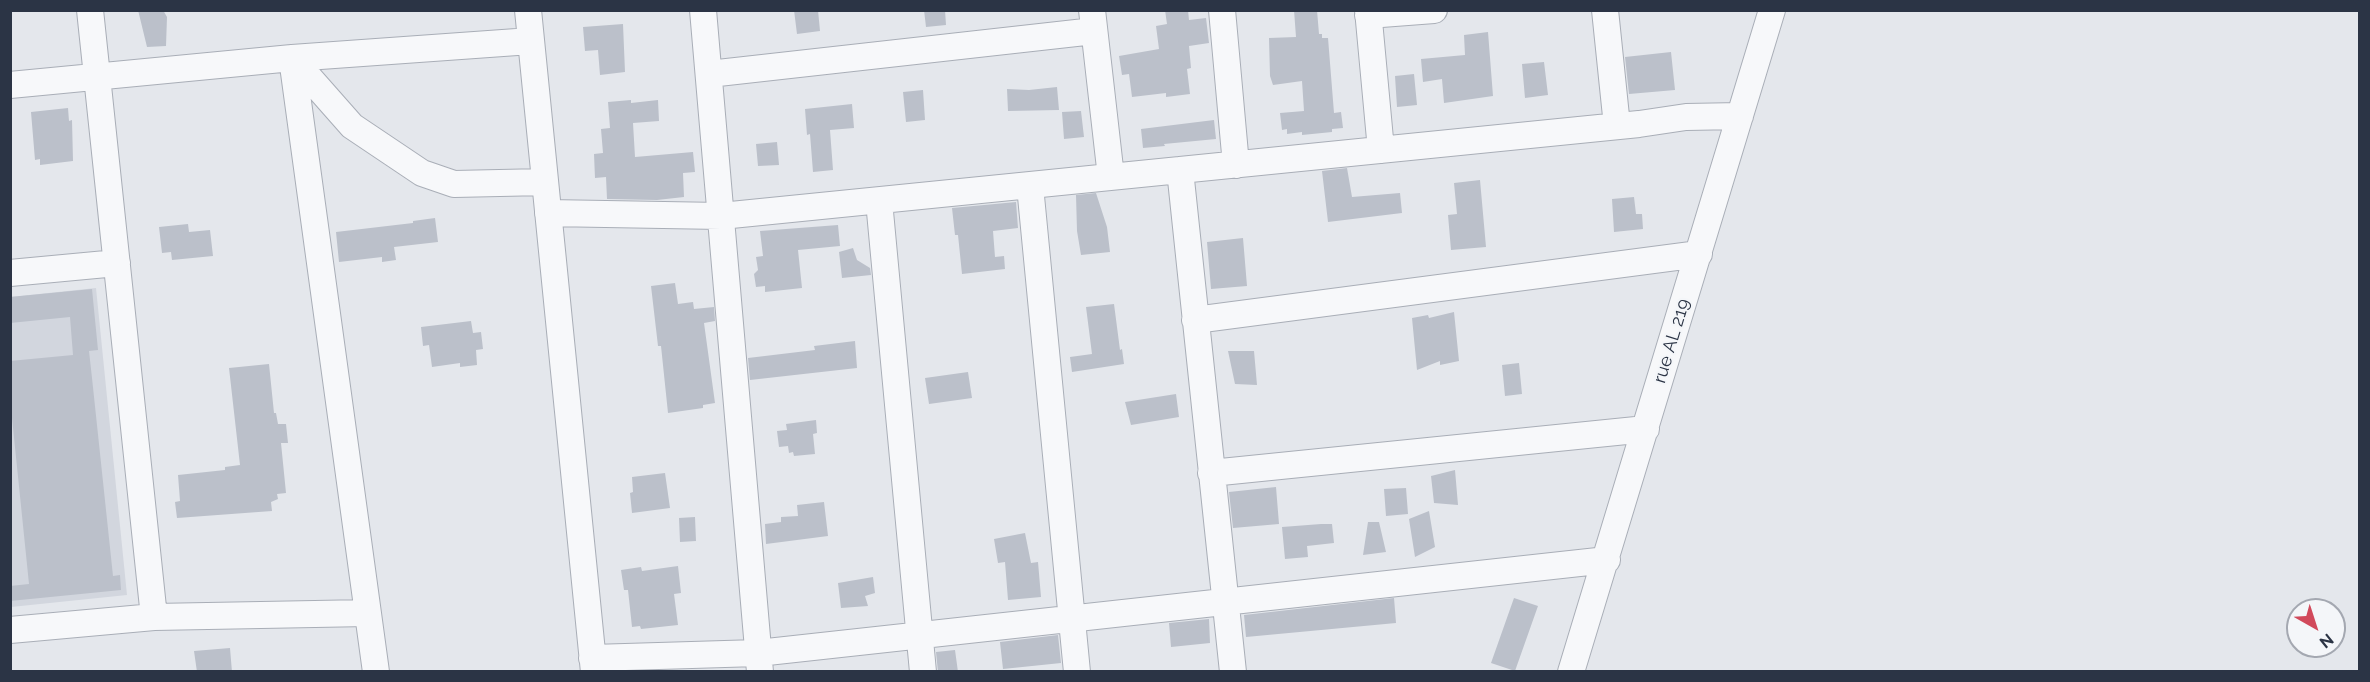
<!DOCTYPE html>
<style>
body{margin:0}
#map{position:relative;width:2370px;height:682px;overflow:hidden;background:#e4e7ec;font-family:Raleway,sans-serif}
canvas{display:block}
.frame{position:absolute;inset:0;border:12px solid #2b3445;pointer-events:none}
.north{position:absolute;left:2286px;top:598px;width:60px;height:60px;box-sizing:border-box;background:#f4f6f9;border:2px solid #a4a8b1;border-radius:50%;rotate:141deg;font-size:16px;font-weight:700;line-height:24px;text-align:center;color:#2b3445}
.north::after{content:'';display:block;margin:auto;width:21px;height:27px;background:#d1495b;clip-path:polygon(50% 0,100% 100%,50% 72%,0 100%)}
</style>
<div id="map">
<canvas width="2370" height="682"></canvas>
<div class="frame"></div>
<div class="north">N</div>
</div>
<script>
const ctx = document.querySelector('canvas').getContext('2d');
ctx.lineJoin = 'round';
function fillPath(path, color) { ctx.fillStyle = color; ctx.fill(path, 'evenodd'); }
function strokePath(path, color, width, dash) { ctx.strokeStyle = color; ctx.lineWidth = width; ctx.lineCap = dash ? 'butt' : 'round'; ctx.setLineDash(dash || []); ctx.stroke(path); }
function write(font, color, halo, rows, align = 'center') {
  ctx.font = font + ' Raleway,sans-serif'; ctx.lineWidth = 4.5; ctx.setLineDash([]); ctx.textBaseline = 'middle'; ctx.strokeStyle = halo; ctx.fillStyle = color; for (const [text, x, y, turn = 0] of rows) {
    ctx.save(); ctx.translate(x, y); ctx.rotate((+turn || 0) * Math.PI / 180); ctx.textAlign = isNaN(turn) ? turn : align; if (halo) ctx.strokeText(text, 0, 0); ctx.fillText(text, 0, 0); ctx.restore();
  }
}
fillPath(new Path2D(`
 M96,288L127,595L11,607L10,297Z`), '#d2d6de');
fillPath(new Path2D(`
 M138,10H163L167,17L166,46L147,47Z
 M794,10H818L820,31L797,34Z
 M924,10H945L946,25L926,27Z
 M1165,10H1188L1189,20L1206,18L1209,43L1189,46L1191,68L1187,69L1190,94L1166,97V93L1132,97L1129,74L1122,75L1119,56L1159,49L1156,26L1167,24Z
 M1294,10H1317L1319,34H1322V38H1328L1334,113L1341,112L1343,128L1332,129V132L1302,135V132L1287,134V129L1282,130L1280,113L1304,111L1302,81L1273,85L1270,76L1269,38L1296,37Z
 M623,24L625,72L600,75L598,50L585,51L583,27Z
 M1488,32L1493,96L1444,103L1442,79L1423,82L1421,59L1465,55L1464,35Z
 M1671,52L1675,90L1629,94L1625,57Z
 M1544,62L1548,95L1525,98L1522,64Z
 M1414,74L1417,105L1397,107L1395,76Z
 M1057,87L1059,110L1008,111L1007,89L1029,90Z
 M923,90L925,120L906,122L903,92Z
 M631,100V103L658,100L659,121L633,123L635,157L693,152L695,172L683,173L684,197L657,200L607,199L606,177L595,178L594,154L603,153L601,129L610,128L608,102Z
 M852,104L854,128L830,130L833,170L813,172L810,134L807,135L805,109Z
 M68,108L69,121L72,120L73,161L40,165V159L35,160L31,112Z
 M1081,111L1084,137L1064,139L1062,112Z
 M1214,120L1216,139L1164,144L1165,146L1143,148L1141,129Z
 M777,142L779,165L758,166L756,144Z
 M1347,168L1352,197L1400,193L1402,213L1328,222L1322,171Z
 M1480,180L1486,247L1451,250L1448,215L1457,214L1454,183Z
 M1096,193L1107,227L1110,252L1081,255L1077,231L1076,195Z
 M1634,197L1636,214H1642L1643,229L1614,232L1612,199Z
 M1016,202L1018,228L993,231L995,257L1004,256L1005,269L962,274L958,235H955L952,208Z
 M435,218L438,242L394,247L396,260L382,262V257L339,262L336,232L413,223V221Z
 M188,224L189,232L210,230L213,256L172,260L171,252L162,253L159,227Z
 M838,225L840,246L798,250L802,288L765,292V286L756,287L754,274L758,270L756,257L763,256L760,231Z
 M1243,238L1247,286L1211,289L1207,242Z
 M853,248L857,260L870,268L871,275L842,278L839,252Z
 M675,283L678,304L693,302L694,309L714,307L715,321L704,323L715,403L703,405V408L668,413L661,346H658L651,286Z
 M92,289L98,350L89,351L92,378L113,576L120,575L121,590L10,601V586L29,584L12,418H10V361L73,355L70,317L10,323V297Z
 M1114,304L1120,350L1122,349L1124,364L1072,372L1070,357L1092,354L1086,307Z
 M1454,312L1459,361L1440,365V361L1417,370L1412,318L1428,315L1429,318Z
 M471,321L473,333L481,332L483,349L476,350L477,365L460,367V363L432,367L429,345L423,346L421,327Z
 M855,341L857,368L750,380L748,358L815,350L814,346Z
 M1228,351H1254L1257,385L1235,384Z
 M1519,363L1522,394L1505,396L1502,365Z
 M269,364L274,413H276L278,424H286L288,443H281L286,493L277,494L278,499L271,502L272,511L177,518L175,502L180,501L178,475L225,470V467L240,465L229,368Z
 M968,372L972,398L929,404L925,378Z
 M1176,394L1179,417L1131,425L1125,402Z
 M816,420L817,433L813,434L815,454L794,456L793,452L789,453L788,446L779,447L777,431L787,430L786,424Z
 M1455,470L1458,505L1434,503L1431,476Z
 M665,473L670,508L632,513L630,493L633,492L632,477Z
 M1276,487L1279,524L1233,528L1229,492Z
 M1406,488L1408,514L1386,516L1384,489Z
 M824,502L828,536L766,544L765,524L781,522V517L798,516L797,505Z
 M1429,511L1435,547L1415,557L1409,519Z
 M695,517L696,541L680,542L679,518Z
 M1368,522H1379L1386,552L1363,555Z
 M1321,524H1332L1334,543L1307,546L1308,557L1285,559L1282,527Z
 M1025,533L1031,563L1038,562L1041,597L1008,600L1005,562L998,563L994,539Z
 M678,566L681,593L674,594L678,625L641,629L640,626L632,627L628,590H624L621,570L641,567L642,571Z
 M873,577L875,593L865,596L868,606L841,608L838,583Z
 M1394,598L1396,623L1246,637L1244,615Z
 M1514,598L1538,606L1515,671L1491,663Z
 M1209,619L1210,643L1171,647L1169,623Z
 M1058,635L1061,663L1003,669L1000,642Z
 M230,648L232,672H197L194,651Z
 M955,650L958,672H938L936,652Z`), '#bbc0ca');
const minor = new Path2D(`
 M90,10L154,617
 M528,10L594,672
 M703,10L760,672
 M1092,10L1111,177
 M1222,10L1236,165
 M1368,10L1381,150
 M1605,10L1617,126
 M1368,15L1434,10
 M292,58L376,672
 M292,58L352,126L422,173L454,184L545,182
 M709,74L1094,31
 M10,85L292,58L531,41
 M1180,170L1233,672
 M1030,186L1077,672
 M879,201L923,672
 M548,213L721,216L1639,124L1686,117L1740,116
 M10,273L117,263
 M1195,320L1699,254
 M1211,473L1646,429
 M10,630L154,617L368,613
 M592,658L758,653L1607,560
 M1571,672L1772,10`);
strokePath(minor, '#a9aeb7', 28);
strokePath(minor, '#f7f8fa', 26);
write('18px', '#2b3445', '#f4f6f9', [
 ["rue AL 219",1672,341,-73]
]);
</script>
